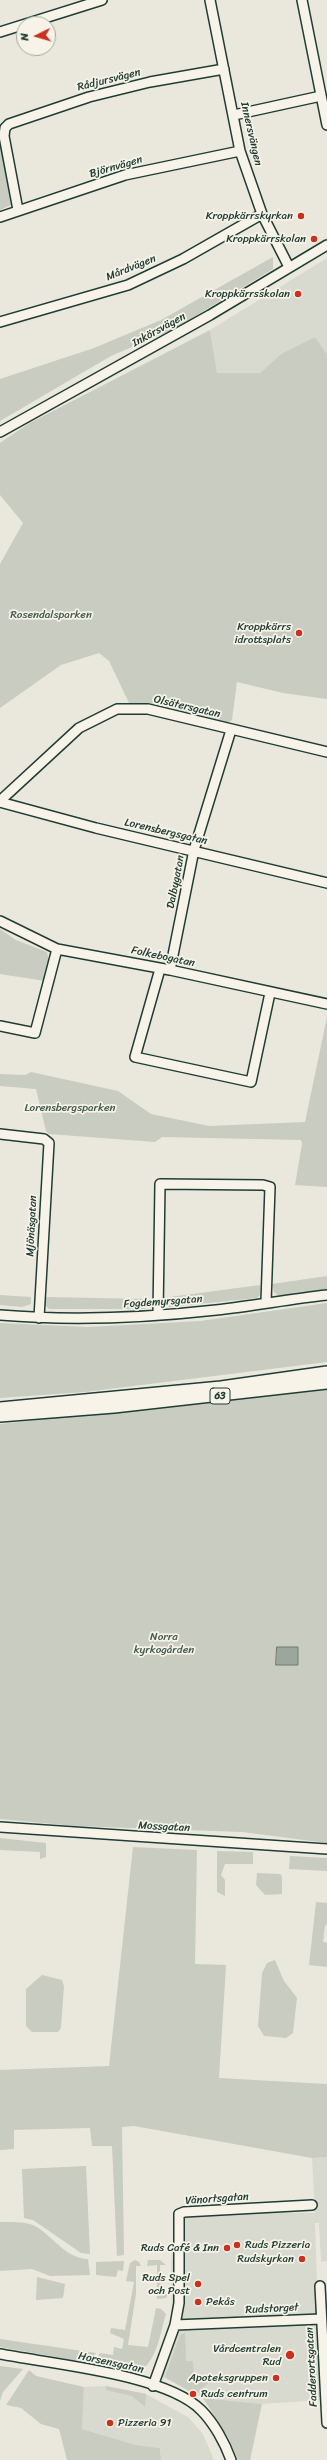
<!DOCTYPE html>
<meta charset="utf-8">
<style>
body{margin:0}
#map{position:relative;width:327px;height:2460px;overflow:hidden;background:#eae8dd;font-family:Sriracha,sans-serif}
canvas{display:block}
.north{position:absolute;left:16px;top:16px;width:40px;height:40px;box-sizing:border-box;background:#f7f3e8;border:1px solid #a1aaa0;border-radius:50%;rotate:265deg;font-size:11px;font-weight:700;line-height:16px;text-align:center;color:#1f3d34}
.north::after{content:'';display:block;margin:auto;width:14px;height:18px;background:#c8321e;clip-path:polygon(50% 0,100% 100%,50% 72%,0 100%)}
</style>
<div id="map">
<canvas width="327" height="2460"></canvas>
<div class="north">N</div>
</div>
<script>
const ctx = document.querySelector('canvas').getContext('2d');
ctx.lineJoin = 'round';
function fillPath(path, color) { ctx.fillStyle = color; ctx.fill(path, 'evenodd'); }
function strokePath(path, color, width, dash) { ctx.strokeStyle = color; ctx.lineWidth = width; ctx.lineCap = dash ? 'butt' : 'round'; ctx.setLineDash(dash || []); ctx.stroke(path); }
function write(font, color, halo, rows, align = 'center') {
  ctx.font = font + ' Sriracha,sans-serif'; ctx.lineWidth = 3.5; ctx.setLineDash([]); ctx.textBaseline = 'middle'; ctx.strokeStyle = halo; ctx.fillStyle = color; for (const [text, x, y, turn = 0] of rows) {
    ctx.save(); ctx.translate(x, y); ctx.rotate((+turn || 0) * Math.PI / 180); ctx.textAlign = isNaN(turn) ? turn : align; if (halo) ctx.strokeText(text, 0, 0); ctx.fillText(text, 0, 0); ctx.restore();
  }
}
fillPath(new Path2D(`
 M327,258V354L315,337L281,354L260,373H217L210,330Z
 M327,2157V2261L321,2262L319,2223H315L321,2400L262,2404L203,2398L155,2373L172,2325L171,2265L175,2212L315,2213L312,2158Z
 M106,2386L146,2394L188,2417L203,2434L214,2460H161L160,2448L136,2445L82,2429L84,2387Z`), '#d9dacf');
fillPath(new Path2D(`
 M0,140L13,204L0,210Z
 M273,257V269L172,330L111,356L0,421V379L94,348L161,320Z
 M210,330L217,373H260L281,354L315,337L327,354V699L283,693L237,682L232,720L227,723L130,705L109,661L99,653L61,665L0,708V564L23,523L0,495V443L28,424Z
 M0,929L16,940L47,952L49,962L45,981L0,974Z
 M327,1017V1187L295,1185L302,1144L301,1140L162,1137L155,1142L49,1134L46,1131L36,1089L0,1086V1074L25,1075L31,1072L118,1091L151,1114L209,1126L305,1122Z
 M327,1276V1289L279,1296L274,1292L272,1284Z
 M260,1285V1295L257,1298L169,1307L162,1298Z
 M0,1295L31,1297V1304L22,1307L0,1305Z
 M45,1297L151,1299L149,1306L145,1309H49L45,1305Z
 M327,1303V1362L85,1392L0,1398V1323L88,1327L200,1321Z
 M327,1389V1843L242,1832L75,1826L0,1819V1424Z
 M0,1838L46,1843V1857L40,1859V1852L0,1850Z
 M133,1847L197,1850L195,1964L226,1965L219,2078L327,2084V2157L312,2158L134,2126L122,2127L124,2255L117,2256L112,2146H92L90,2128L14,2130V2149L0,2150V2070L109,2066Z
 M217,1851L253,1852V1864H225L221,1875L225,1880V1896L217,1892Z
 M290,1856L327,1858V1871L289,1869Z
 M257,1873L280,1874L282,1876V1894L265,1895L256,1885Z
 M316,1902L327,1903V1925H325L323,1942L327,1943V1967L309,1965Z
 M275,1960L284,1981L297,1998L293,2033L286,2038L264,2036L258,2026L262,1973L267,1963Z
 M42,1975L62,1980L64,1986L61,2028L58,2032H32L26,2026V1989Z
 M86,2166L90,2254L81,2253L33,2220L24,2218L22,2169Z
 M0,2222C11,2222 27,2221 37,2227C54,2238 67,2259 88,2259L90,2275L50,2276L32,2269L0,2271Z
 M135,2260L139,2262L141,2266H136V2294L128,2345L148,2347L156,2308L161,2309L166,2314C160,2334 158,2357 141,2371L94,2363L100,2353L113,2355L114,2347L122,2349L124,2339L110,2333L111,2328L125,2330L134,2282L126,2281L130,2263Z
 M148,2260H160L166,2265H160L161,2294H168L166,2298L157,2299V2265L147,2266Z
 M124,2261L123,2271L118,2270L116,2277L96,2275V2262Z
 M37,2277L65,2284L63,2298L36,2300Z
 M185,2333L186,2361H193L194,2382L210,2381L196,2395L165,2377L180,2335Z
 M0,2339L96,2353L89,2363L0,2347Z
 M0,2366L23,2369L3,2392L0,2401Z
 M29,2370L36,2376L84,2387L82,2429L136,2445L160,2448L161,2460H67L59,2429L41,2424L21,2408L6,2405Z
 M106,2386L146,2394L145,2407L132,2396L106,2390Z
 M203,2398L262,2404L250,2460H238L229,2439Z`), '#c8ccc1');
const water = new Path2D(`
 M277,1647H298V1665H276Z`);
fillPath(water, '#9ca69c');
strokePath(water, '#6a7c72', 1);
const minor = new Path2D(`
 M210,0L240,151L262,214L289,267
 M302,0L327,125
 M0,32L102,0
 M234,115L321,96
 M18,210L4,136L5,128L9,124L89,97L150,82L224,69
 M0,217L125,175L240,151
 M0,322L128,285L183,259L262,214
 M0,432L210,315L327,245
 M0,801L79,728L117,709H148L327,752
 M0,802L96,828L327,883
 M0,921L57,949L170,970L327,1004
 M160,969L135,1057L251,1082L270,993
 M170,970L194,850L231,730
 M0,1026L35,1033L57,949
 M0,1134L44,1139L49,1143L39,1318
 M158,1314L160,1184L263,1185L270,1187L266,1302
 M0,1315C71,1321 144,1318 216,1310C253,1306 290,1299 327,1295
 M0,1827L327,1849
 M320,2286L327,2423
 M175,2325L321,2319
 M0,2354C51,2364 165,2374 201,2410C214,2423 225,2443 231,2460
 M153,2386L175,2325L179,2303V2214L184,2212L312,2205`);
const major = new Path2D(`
 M0,1408L221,1387L327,1372
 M0,1416L114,1407L327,1383`);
strokePath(minor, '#1f3d34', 12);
strokePath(major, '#1f3d34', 14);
strokePath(minor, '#f7f3e8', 9);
strokePath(major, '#f7f3e8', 11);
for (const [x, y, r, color] of [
 [301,216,4,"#c8321e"],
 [314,239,4,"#c8321e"],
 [298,294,4,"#c8321e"],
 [299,633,4,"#c8321e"],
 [237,2245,4,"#c8321e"],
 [227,2248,4,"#c8321e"],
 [302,2259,4,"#c8321e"],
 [198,2284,4,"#c8321e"],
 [198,2302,4,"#c8321e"],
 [290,2355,5,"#c8321e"],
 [276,2378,4,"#c8321e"],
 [193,2394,4,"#c8321e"],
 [110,2423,4,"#c8321e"]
]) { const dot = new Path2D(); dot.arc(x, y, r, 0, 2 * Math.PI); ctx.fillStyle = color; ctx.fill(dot); strokePath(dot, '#f7f3e8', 1.5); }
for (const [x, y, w] of [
 [220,1396,20]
]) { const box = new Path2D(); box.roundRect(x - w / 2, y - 8, w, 16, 3); ctx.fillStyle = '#f7f3e8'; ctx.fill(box); strokePath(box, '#1f3d34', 1); }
write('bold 10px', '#1f3d34', null, [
 ["63",220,1396]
]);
write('11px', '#1f3d34', '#f7f3e8', [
 ["Rådjursvägen",109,80,-14],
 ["Innersvängen",251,134,77],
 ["Björnvägen",116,167,-16],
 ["Mårdvägen",131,268,-22],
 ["Inkörsvägen",159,330,-29],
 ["Olsätersgatan",187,707,13],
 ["Lorensbergsgatan",166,832,13],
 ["Dalbygatan",176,882,-79],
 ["Folkebogatan",163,957,12],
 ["Mjönäsgatan",32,1226,-87],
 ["Fogdemyrsgatan",163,1302,-4],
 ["Mossgatan",164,1827,3],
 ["Vänortsgatan",217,2199,-4],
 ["Rudstorget",272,2309,-3],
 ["Horsensgatan",111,2363,12],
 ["Fadderortsgatan",312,2367,-93]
]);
write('11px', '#1f3d34', '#f7f3e8', [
 ["Kroppkärrskyrkan",293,216],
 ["Kroppkärrskolan",306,239],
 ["Kroppkärrsskolan",290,294],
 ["Kroppkärrs",291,627],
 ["idrottsplats",291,640],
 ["Ruds Pizzeria",245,2245,"left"],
 ["Ruds Café & Inn",219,2248],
 ["Rudskyrkan",294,2259],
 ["Ruds Spel",190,2278],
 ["och Post",190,2291],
 ["Pekås",206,2302,"left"],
 ["Vårdcentralen",281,2349],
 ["Rud",281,2362],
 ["Apoteksgruppen",268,2378],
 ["Ruds centrum",201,2394,"left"],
 ["Pizzeria 91",118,2423,"left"]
], 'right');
write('11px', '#415a50', '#f7f3e8', [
 ["Rosendalsparken",51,615],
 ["Lorensbergsparken",70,1108],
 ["Norra",164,1637],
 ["kyrkogården",164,1650]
]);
</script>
